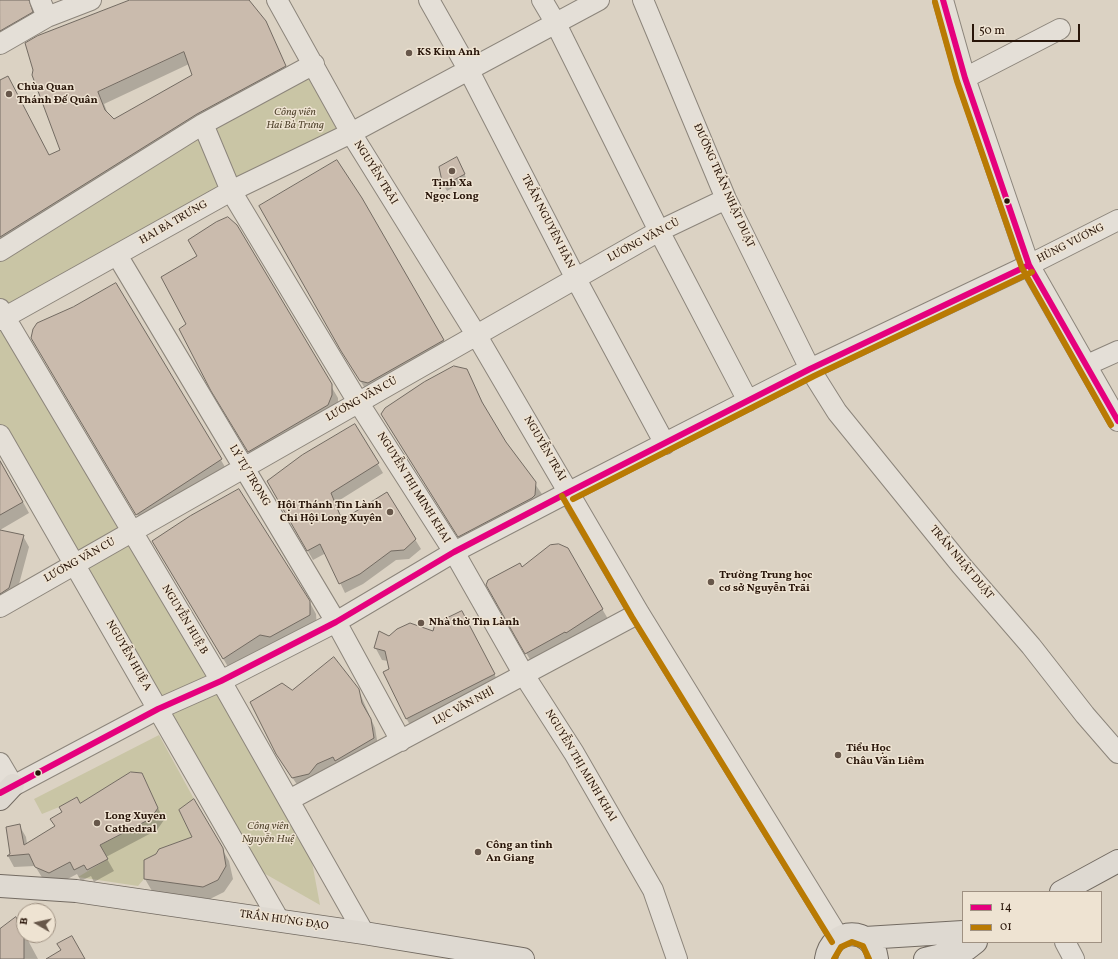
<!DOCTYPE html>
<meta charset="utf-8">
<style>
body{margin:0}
#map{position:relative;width:1118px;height:959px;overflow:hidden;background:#dbd2c3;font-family:Vollkorn,serif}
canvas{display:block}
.legend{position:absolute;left:962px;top:891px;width:140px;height:52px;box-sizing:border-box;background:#eee3d2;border:1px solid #9f9182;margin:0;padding:5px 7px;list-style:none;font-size:12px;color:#281509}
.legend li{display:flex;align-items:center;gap:8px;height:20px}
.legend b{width:20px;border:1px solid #9f9182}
.north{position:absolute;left:16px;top:903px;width:40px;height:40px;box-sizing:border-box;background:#eee3d2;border:1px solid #9f9182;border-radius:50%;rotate:279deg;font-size:11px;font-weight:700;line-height:16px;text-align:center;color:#281509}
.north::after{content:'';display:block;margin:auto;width:14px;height:18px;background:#67574a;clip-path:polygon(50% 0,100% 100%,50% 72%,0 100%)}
.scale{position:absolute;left:972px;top:24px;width:108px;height:18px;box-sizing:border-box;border:2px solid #281509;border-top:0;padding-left:5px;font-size:12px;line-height:14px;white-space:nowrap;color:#281509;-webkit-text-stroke:3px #eee3d2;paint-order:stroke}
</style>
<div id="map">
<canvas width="1118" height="959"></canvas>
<ul class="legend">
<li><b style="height:5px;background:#e5007d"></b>14</li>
<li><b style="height:5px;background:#b97a03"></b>01</li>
</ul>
<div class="north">B</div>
<div class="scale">50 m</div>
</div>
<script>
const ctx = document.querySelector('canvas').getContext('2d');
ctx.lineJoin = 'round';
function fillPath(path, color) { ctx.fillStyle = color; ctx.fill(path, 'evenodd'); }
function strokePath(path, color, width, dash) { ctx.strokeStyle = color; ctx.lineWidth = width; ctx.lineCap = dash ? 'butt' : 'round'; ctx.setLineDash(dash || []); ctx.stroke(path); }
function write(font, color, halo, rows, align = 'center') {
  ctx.font = font + ' Vollkorn,serif'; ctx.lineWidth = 3; ctx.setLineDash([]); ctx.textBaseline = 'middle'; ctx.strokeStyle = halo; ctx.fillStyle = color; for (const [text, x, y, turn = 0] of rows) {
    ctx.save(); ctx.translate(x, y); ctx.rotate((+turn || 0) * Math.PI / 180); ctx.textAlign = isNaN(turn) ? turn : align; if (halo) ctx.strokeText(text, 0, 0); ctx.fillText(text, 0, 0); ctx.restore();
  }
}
fillPath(new Path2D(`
 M314,64L351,133L3,319L306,830L320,905L246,863L0,435V252Z
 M159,735L194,799L179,810L192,837L159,849L156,854L144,860V879L138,886L78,877L108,859L100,845L150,819L158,808L142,773L131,772L80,803L76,797L59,807L42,814L34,799Z`), '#c9c5a5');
fillPath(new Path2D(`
 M0,0H35L39,24L0,47Z
 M133,0H249L271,33L291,78L0,253V81L49,156L61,151ZM189,64L193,76L114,120L108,114L104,104Z
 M460,164L467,180L447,191L444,186L440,168Z
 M361,199L450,352L368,393L349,363Z
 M237,226L338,398V408L256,464L212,390L187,324Z
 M116,284L228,472L144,526L39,350L73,308Z
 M467,370L487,412L505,442L542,494L540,506L465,547L388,425Z
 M355,425L383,473L335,503L343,520L387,494L421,549L409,559L396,560L363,584L345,593L326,553L313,560L268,481Z
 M0,460L29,513L0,530Z
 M0,531L23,536L29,547L15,599L0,609Z
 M567,549L608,619L532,663L487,585Z
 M160,554L309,601L316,614L317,627L230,670Z
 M468,624L501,687L413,730L406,718L388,661L382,660L375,647L389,637L434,633Z
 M358,689L375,728L378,746L322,771L313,781L298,786L282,762L292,691Z
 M141,774L164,820L157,830L106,857L114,871L94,882L91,876L81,881L77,874L56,885L43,879L35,866L14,867L8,856L11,854L19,825L26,837L27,844L56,827L80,805Z
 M194,800L229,861L233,879L224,892L210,899L152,891L145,879L194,838Z
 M0,928L24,933L38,959H0Z`), '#0003');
const building = new Path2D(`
 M0,0H29L33,12L0,31Z
 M130,0H249L266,21L286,66L197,114L0,237V80L8,76L49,155L60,150L32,75L33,70L25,43L37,36ZM184,52L192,75L114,119L105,110L98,92Z
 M457,157L465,174L443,186L439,167Z
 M337,160L362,198L444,340L368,383L360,381L341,351L259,206Z
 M228,217L237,225L332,384V395L328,405L248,452L211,391L179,329L186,324L161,277L197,256L188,240L216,222Z
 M116,283L222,459L136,515L31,338L33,329L37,323L73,307Z
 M454,366L467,369L482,402L506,442L536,482L535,495L532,498L458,537L381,414L385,408L424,382Z
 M355,424L379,463L331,493L342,520L387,492L416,539L404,550L391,551L360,574L339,584L320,544L307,551L267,481L302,455Z
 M0,461L23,502L0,515Z
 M239,489L310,601V615L270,637L260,635L223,659L152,541L190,516Z
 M0,530L24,535L9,588L0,594Z
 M559,544L568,548L603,609L566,633L565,632L525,654L486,585L488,580L520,563L522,567L550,545Z
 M462,611L495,674L406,719L383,672L389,669L385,651L374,648L379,631L389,636L397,629L410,623L433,631L435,624Z
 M334,657L359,689L362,703L371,719L374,738L335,761L333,757L317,764L309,774L292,778L276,754L250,702L282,683L292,690Z
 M131,772L142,773L158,808L150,819L100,845L108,859L87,870L84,865L74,870L70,862L49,873L35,867L29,854L7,856L10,854L6,827L20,824L24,845L55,826L50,819L62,812L59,807L77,797L80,803Z
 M194,799L223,848L226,866L218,880L203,887L144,879V860L156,854L159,849L192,837L179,810Z
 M16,917L24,933V959H0V929Z
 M72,936L85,959H46L61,950L57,944Z`);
fillPath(building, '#cabbad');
strokePath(building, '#736b62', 1);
const minor = new Path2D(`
 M40,0L47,17
 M277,0L351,133L477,336L639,613L839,938
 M429,0L468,69L576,279L665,444
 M542,0L555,22L659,231L748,401
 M643,0L726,199L810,369L837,412L961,565L1031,646L1085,715L1118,753
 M943,0L965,78L1029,265L1118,421
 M0,44L47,17L91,0
 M965,78L1060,29
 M203,124L231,191L358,402L454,552L524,675L574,753L653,890L677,959
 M0,251L203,124L314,64
 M117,255L336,622L401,741
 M0,309L221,681L364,933
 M0,320L231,191L351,133L599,0
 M1087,365L1118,351
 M0,435L279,920
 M0,607L659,231L726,199
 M0,763L13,785
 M0,793L158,709L221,681L336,622L454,552L569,492L810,369L1029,265L1118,220
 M289,800L639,613
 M1065,942L1074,959`);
const highway = new Path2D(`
 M0,799L13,785
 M0,886L76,891L364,933L523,959
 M1061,892L1118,861
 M865,938L963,932
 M826,959C831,926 873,926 877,959
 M925,959L967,949L976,942`);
strokePath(minor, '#8c857b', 22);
strokePath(highway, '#736b62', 24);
strokePath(minor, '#e4dfd7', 20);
strokePath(highway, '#ded9d1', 22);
strokePath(new Path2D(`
 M943,0L965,78L1029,265L1118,421
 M0,793L158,709L221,681L336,622L454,552L569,492L810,369L1029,265`), '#e5007d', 6);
strokePath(new Path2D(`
 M935,2L957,81L1022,268L1111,425
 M562,496L632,617L832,942
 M573,499L814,376L1032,272
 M834,959L841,947L852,942L863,946L869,959`), '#b97a03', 6);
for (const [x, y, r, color] of [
 [409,53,4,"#67574a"],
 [9,94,4,"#67574a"],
 [452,171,4,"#67574a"],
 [1007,201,3.5,"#281509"],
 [390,512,4,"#67574a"],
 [711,582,4,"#67574a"],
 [421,623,4,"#67574a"],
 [838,755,4,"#67574a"],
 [38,773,3.5,"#281509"],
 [97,823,4,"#67574a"],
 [478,852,4,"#67574a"]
]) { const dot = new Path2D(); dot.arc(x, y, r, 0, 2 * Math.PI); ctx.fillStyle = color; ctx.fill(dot); strokePath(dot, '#eee3d2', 1.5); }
write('bold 11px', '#281509', '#eee3d2', [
 ["KS Kim Anh",417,53],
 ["Chùa Quan",17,88],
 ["Thánh Đế Quân",17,101],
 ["Tịnh Xa",452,184,"center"],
 ["Ngọc Long",452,197,"center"],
 ["Hội Thánh Tin Lành",382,506,"right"],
 ["Chi Hội Long Xuyên",382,519,"right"],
 ["Trường Trung học",719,576],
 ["cơ sở Nguyễn Trãi",719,589],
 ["Nhà thờ Tin Lành",429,623],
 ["Tiểu Học",846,749],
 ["Châu Văn Liêm",846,762],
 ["Long Xuyen",105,817],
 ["Cathedral",105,830],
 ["Công an tỉnh",486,846],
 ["An Giang",486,859]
], 'left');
write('italic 11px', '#544730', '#eee3d2', [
 ["Công viên",295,113],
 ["Hai Bà Trưng",295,126],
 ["Công viên",268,827],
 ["Nguyễn Huệ",268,840]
]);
write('11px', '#281509', '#eee3d2', [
 ["NGUYỄN TRÃI",375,173,58],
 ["ĐƯỜNG TRẦN NHẬT DUẬT",723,186,66],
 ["TRẦN NGUYÊN HÃN",547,222,63],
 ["HAI BÀ TRƯNG",174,223,-30],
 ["LƯƠNG VÃN CÙ",644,241,-28],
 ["HÙNG VƯƠNG",1071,244,-27],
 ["LƯƠNG VÃN CÙ",362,400,-29],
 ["NGUYỄN TRÃI",544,449,60],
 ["LÝ TỰ TRỌNG",249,476,59],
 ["NGUYỄN THỊ MINH KHAI",413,488,58],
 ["LƯƠNG VÃN CÙ",80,561,-29],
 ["TRẦN NHẬT DUẬT",961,563,50],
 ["NGUYỄN HUỆ B",184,620,59],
 ["NGUYỄN HUỆ A",128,656,60],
 ["LỤC VĂN NHÌ",464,707,-28],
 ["NGUYỄN THỊ MINH KHAI",580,766,59],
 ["TRẦN HƯNG ĐẠO",284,921,8]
]);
</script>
